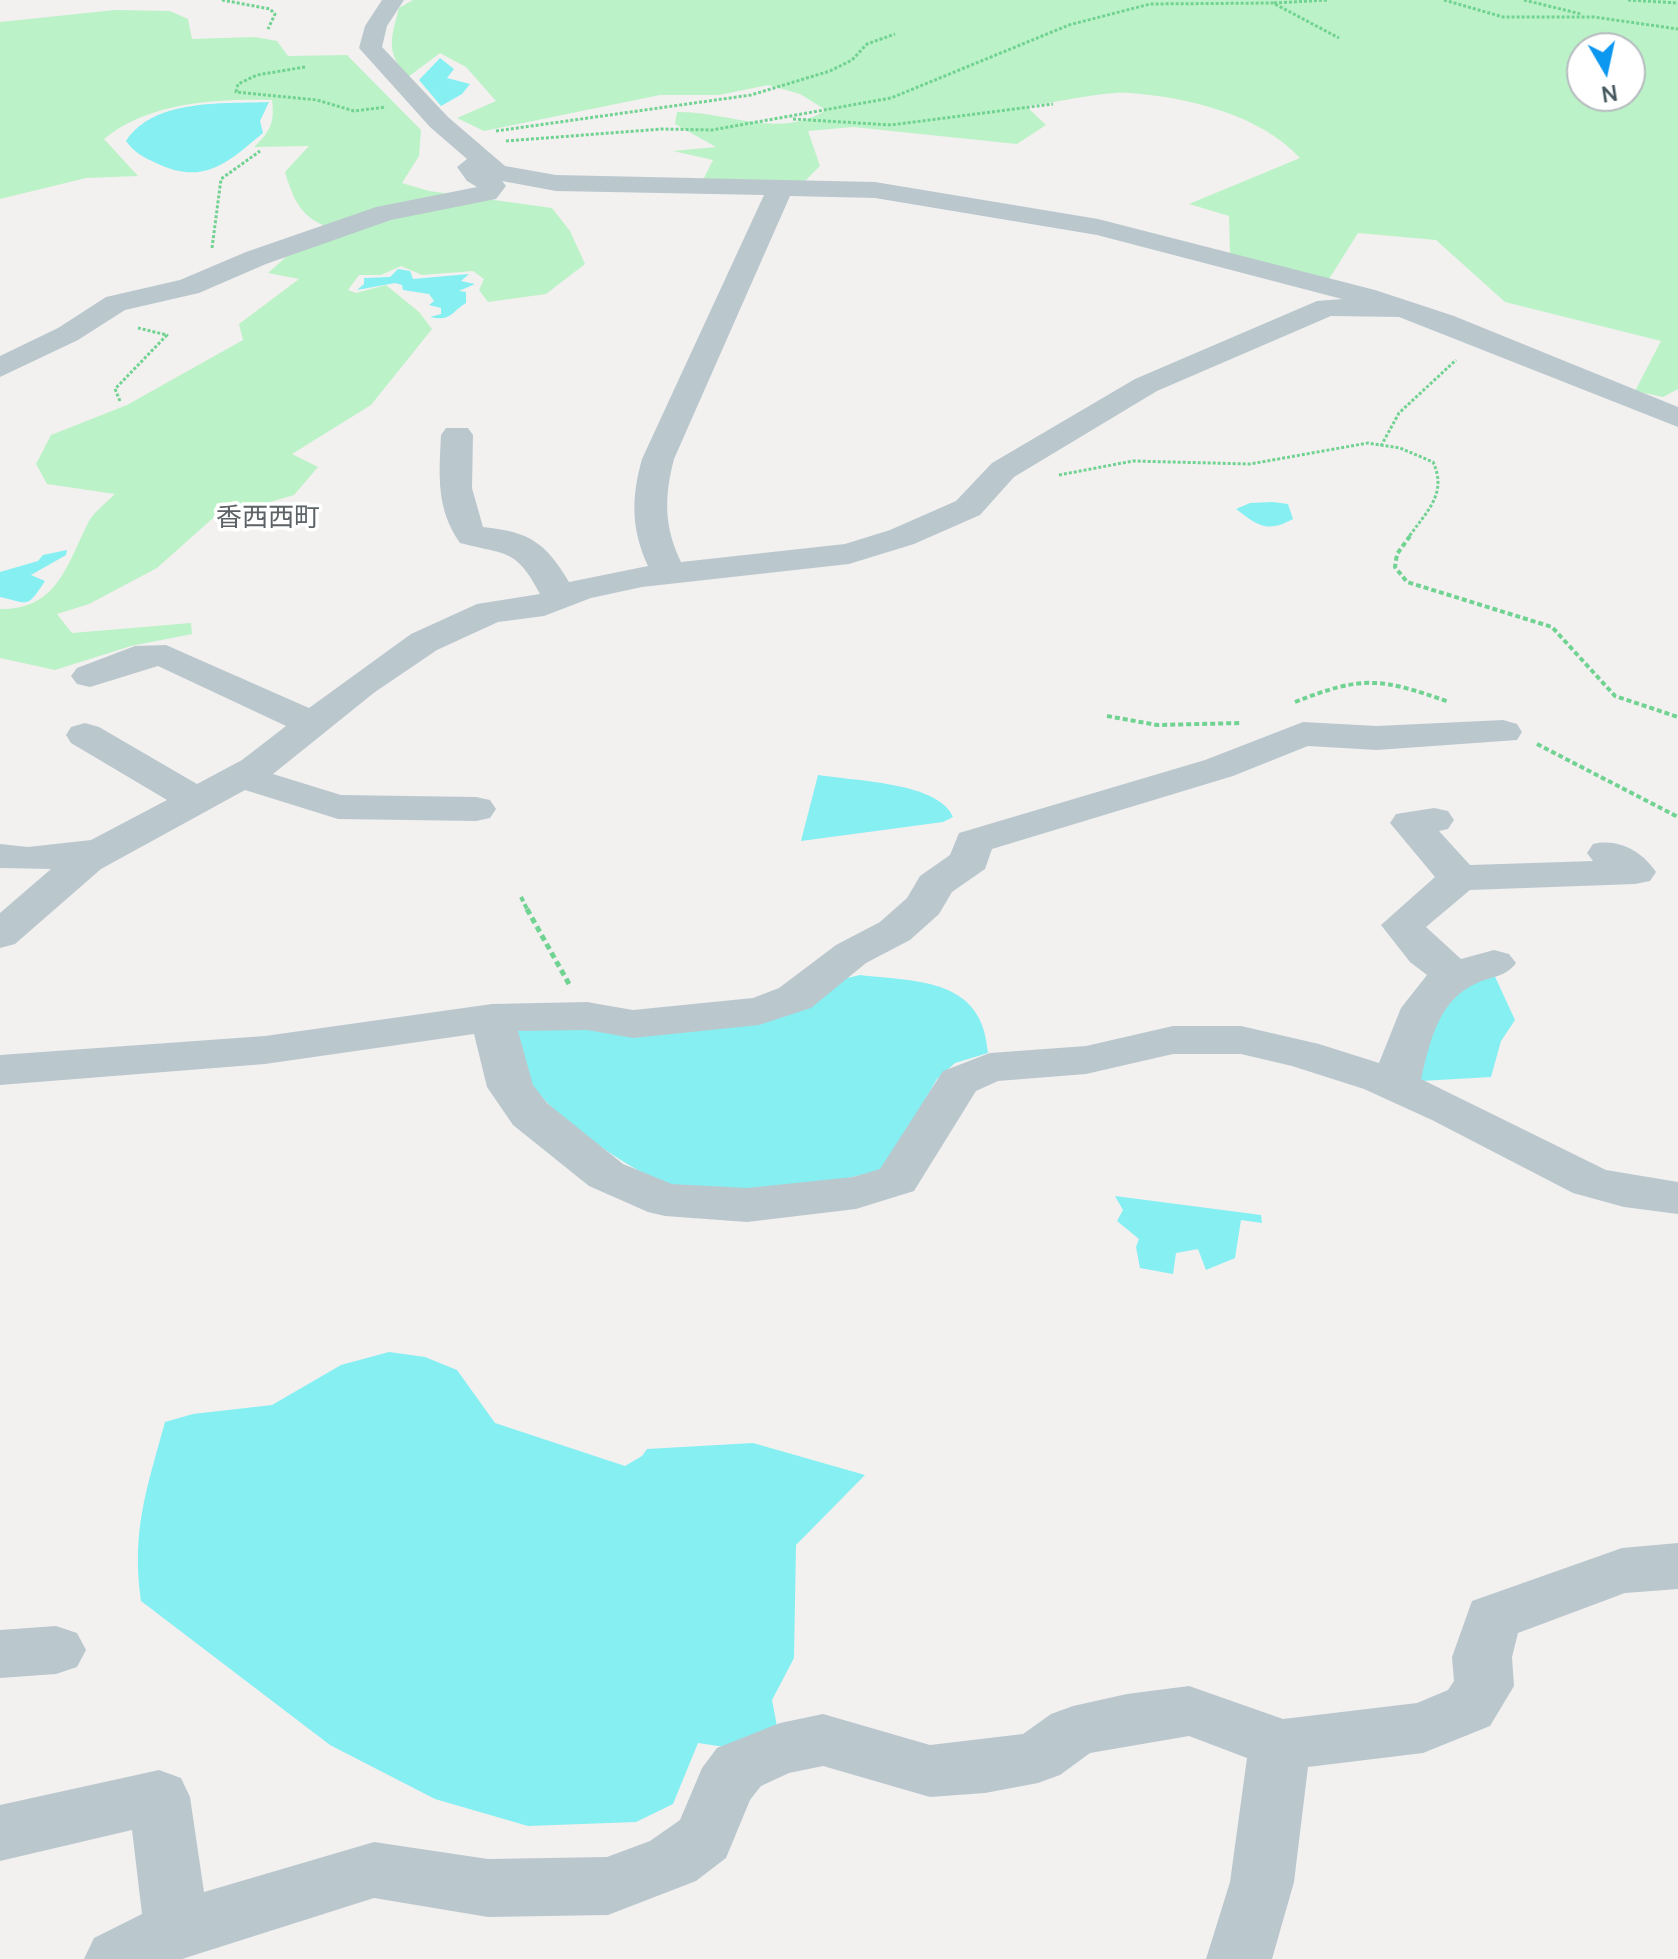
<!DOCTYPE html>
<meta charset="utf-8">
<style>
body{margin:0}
#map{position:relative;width:1678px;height:1959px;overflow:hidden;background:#f3f0f0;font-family:Manrope,sans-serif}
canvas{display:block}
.north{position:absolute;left:1566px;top:32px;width:80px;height:80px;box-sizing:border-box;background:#fff;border:2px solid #b5bcbf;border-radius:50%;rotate:171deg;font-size:22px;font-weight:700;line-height:32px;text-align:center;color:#46585f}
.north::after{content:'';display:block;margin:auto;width:28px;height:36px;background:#0c97f0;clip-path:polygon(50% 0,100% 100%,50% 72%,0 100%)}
</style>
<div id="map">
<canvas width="1678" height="1959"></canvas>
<div class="north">N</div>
</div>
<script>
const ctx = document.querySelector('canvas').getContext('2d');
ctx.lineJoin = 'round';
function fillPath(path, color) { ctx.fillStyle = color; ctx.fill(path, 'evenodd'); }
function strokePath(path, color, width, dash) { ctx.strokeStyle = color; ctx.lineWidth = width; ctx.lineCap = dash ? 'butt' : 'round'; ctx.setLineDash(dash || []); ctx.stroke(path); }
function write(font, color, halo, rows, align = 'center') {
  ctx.font = font + ' Manrope,"Noto Sans JP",sans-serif'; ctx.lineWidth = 7; ctx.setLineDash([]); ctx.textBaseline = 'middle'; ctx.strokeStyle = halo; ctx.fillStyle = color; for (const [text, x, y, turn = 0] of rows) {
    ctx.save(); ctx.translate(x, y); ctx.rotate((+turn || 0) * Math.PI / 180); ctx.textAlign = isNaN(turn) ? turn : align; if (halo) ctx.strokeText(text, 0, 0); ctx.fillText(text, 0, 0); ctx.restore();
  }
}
fillPath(new Path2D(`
 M413,0H1678V389L1663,397L1635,391L1661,341L1505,302L1436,240L1358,233L1329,279L1230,254L1229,216L1189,204L1300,158C1261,115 1187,97 1130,93C1103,91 1056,103 1026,106L1046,125L1017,144L853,127L808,131L820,166L803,183L702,182L713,160L673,151L716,147L675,124L677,112C726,111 780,140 826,110L800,94L768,85L719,95H660L484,131L457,118L496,101L466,67L440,53L408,77C385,52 391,39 399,8ZM1582,48H1630V96H1582Z
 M115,10L170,11L188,19L192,39L255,37L277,41L288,56L347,55L421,130L419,156L402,183L429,191L552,208L570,231L585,264L546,294L488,302L479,290L484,279L473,271L422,275L401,266L381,275H359L348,290L356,293L386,285L419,312L432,329L371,405L292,454L318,467L294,495L212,519L157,568L89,604L57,614L72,633L191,623L192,634L131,646L55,670L0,658V609C58,610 67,564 89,521C95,511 107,502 115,494L47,484L36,464L51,435L127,405L243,340L239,324L299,279L268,273L286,257L342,232C305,221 296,209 285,172L309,146L254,147C270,132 275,122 272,100C215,99 150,102 104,139L138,176L86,178L0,199V22Z`), '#bcf2c7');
fillPath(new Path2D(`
 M440,58L454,69L447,78L470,84L462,94L441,106L419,80Z
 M269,102L260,121L263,133C227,163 204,186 156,163C143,157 135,153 126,141C154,98 224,104 269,102Z
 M398,269L410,271L413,279L469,274L461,281L475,284L459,291L466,292V303C451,312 451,322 430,317L441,314V308L429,305L434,301L429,294L403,290L402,285L395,283L357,290L364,284V278L390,277Z
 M1273,502L1288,504L1293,519C1267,533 1258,526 1236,509L1250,503Z
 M67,550L66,555L31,575L45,581C26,610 29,603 0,597V572L38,561L43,555Z
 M818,775C854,781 939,782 953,817L943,822L801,841Z
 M1492,970L1515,1020L1501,1041L1491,1077L1404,1082L1435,1000Z
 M860,975C919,982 983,978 988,1053L955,1063L937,1079L886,1168C830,1185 739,1199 681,1188C639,1180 546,1112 524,1075C517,1063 516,1042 512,1028L625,1030Z
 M1115,1196L1261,1215L1262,1223L1241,1220L1235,1258L1206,1270L1198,1249L1176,1253L1173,1274L1140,1268L1136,1247L1139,1239L1117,1221L1123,1210Z
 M389,1352L425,1357L457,1370L495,1423L625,1466L642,1456L647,1449L753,1443L865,1475L796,1545L794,1658L772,1700L777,1726L725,1747L698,1743L673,1804L636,1822L528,1826L435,1799L330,1745L141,1601C131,1531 147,1488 165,1422L193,1414L272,1405L341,1365Z`), '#86eff2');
strokePath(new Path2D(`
 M222,0L270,9L275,14L268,29
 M1444,0L1503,17H1594L1678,29
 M1524,0L1581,14
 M1628,0L1678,3
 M1274,3L1328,0
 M305,67L257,75L238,84L236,92L317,100L354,111L386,107
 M793,119L891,125L1053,104
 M496,131L751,95L830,71L852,60L867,44L895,34
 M506,141L662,129L712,130L891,98L1069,25L1150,4L1273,3L1339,38
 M212,248L221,179L260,151
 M120,401L115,389L167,335L138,328
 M1381,446L1399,413L1456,360
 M1059,475L1133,461L1250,464L1368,443L1400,448L1433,462C1448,494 1426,512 1408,538`), '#71d392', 3, [3, 2]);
strokePath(new Path2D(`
 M1410,536L1397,554L1395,567L1407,582L1552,627L1615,696L1678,717
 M1295,702C1363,675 1381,678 1449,702
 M1107,716L1157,725L1242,723
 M1537,744L1678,817
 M521,897L528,911`), '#71d392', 4, [5, 3]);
strokePath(new Path2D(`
 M527,909L569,984`), '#71d392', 5, [6, 4]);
fillPath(new Path2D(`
 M382,0H404L387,26L382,47L448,117L505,166L556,175L875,182L1098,219L1375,290L1454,316L1678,407V427L1399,317L1331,316L1157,391L1014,477L980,515L914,544L849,564L642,587L591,598L544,616L498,622L437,650L375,692L273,774L341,795L476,797L490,800L496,809L490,818L476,821L338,819L245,790L101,869L15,944L0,948V913L51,869L0,868V844L28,847L91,840L167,800L71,743L66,735L71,727L85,723L99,727L197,784L242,760L286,726L158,666L90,687L77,684L71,676L77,668L135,646L166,645L309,708L411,634L477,604L540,594C516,548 506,555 460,543C436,509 439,475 441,435L446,428H468L473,435L472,488L483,527C530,532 545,542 569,582L648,566C631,529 631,498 642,459L764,195L556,191L502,181L506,186L496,199L391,220L266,264L199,293L125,310L78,340L0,377V356L58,328L106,297L180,280L246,252L376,207L477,187L467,181L457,167L467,159L430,127L359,48L365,26ZM790,196L875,198L1097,235L1342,299L1317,301L1135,379L992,463L956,501L890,530L845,544L681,562C664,527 664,497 674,459Z
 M1503,720L1517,724L1522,732L1517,740L1377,750L1308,746L1233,776L992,849L985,869L952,892L939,914L910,940L866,963L811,1008L759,1025L633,1038L587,1030L518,1031L533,1085L547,1103L623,1164L672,1184L747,1188L853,1177L880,1169L943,1071L990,1053L1086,1046L1173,1026H1241L1319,1044L1379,1063L1401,1008L1427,975L1410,962L1381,925L1435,877L1390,823L1396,814L1434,808L1448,811L1454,820L1448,829L1439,831L1470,865L1593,861L1587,853L1593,844C1618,838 1642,851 1656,872L1650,881L1635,884L1470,890L1426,927L1461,959L1494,950L1509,954L1516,963C1506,977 1492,976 1477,983C1438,1000 1430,1042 1421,1079L1606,1170L1678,1182V1214L1624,1207L1573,1193L1432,1120L1364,1089L1292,1066L1241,1054H1173L1086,1074L998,1081L976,1091L914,1191L856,1209L747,1222L665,1216L648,1212L589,1186L513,1125L487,1087L474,1034L265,1064L0,1085V1055L265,1036L492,1004L587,1002L633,1010L753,998L779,988L836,945L880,922L907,898L920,876L950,855L959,833L1205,760L1303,722L1377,726Z
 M1678,1543V1589L1625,1593L1518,1633L1512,1657L1514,1686L1490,1726L1423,1753L1308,1767L1294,1882L1272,1959H1206L1230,1882L1247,1758L1189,1736L1090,1753L1060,1775L1038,1783L985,1793L930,1797L823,1766L789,1773L761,1786L750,1800L726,1858L696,1881L608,1915L488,1917L374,1898L182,1959H84L94,1938L142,1914L132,1830L0,1861V1805L159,1770L181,1778L190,1797L204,1892L374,1842L488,1859L607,1857L650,1841L680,1820L702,1768L717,1748L780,1723L823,1714L930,1745L1023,1734L1051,1714L1073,1706L1127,1694L1189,1686L1283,1719L1417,1703L1448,1690L1454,1681L1452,1657L1472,1601L1622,1548Z
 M56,1626L77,1633L86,1650L77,1667L56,1674L0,1678V1630Z`), '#bac8ce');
write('26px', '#5c6265', '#fff', [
 ["香西西町",268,519]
]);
</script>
